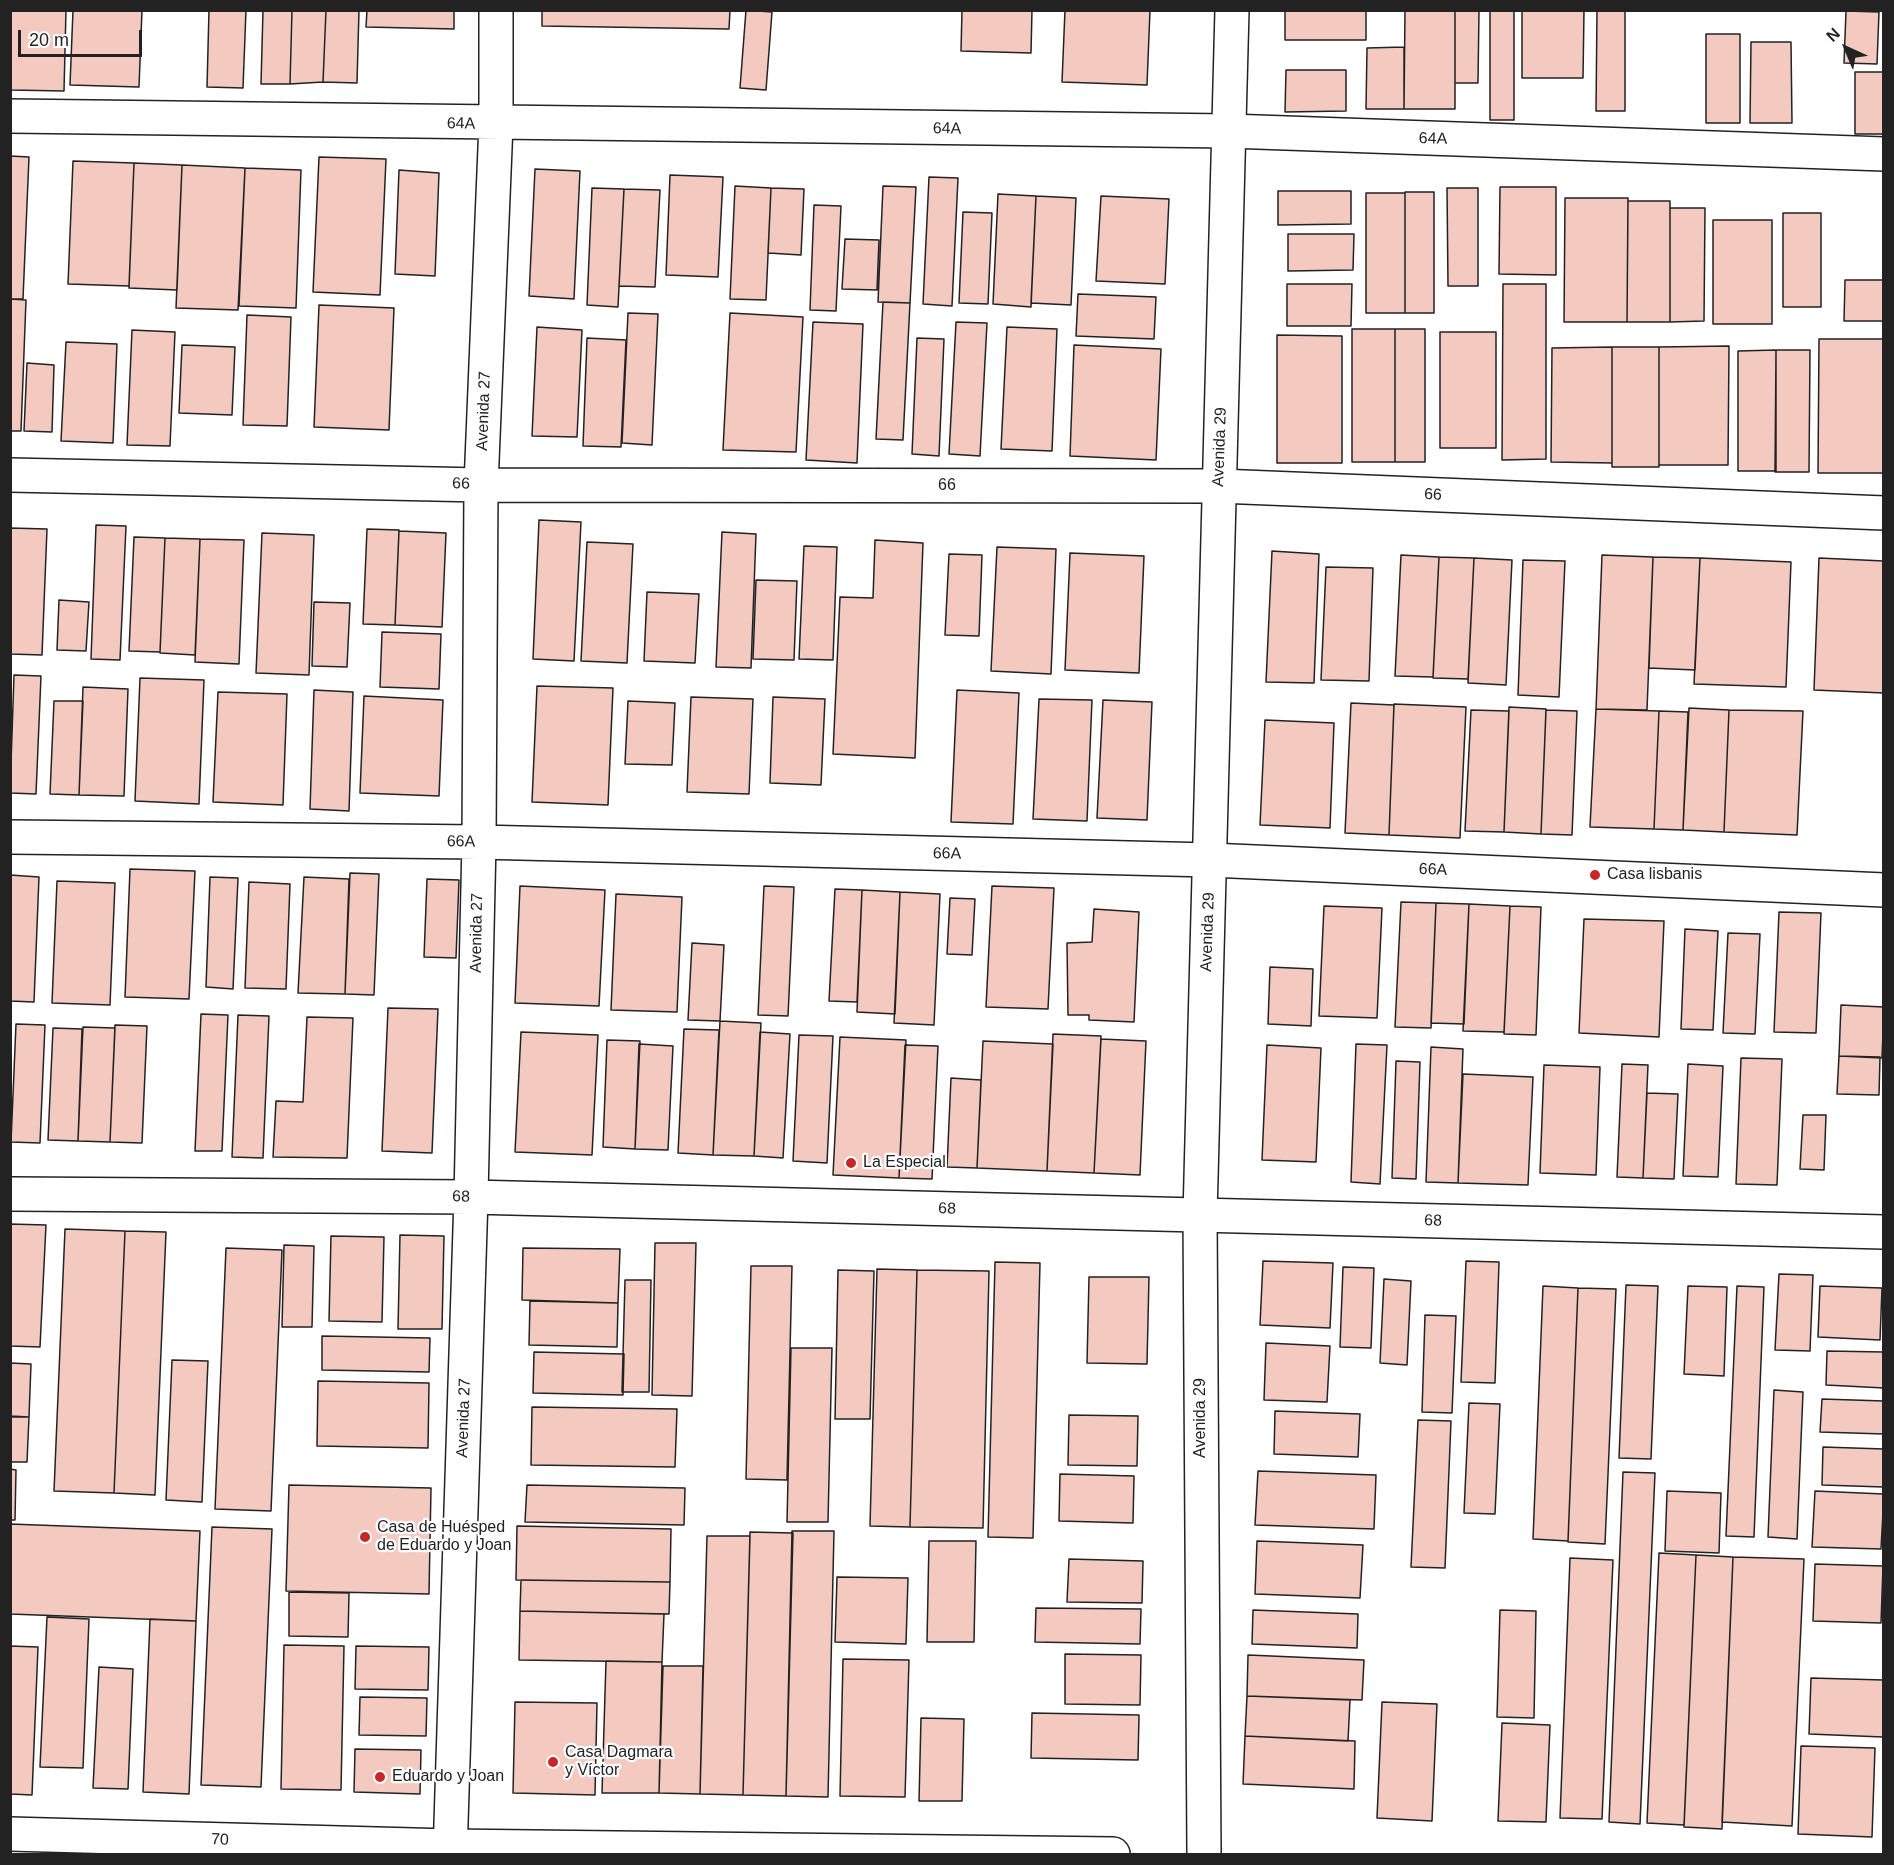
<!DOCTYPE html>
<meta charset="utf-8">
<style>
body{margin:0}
#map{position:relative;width:1894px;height:1865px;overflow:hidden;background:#fff;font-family:Helvetica,sans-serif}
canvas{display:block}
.frame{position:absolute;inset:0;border:12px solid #222;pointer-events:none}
.north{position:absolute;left:1816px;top:18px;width:60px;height:60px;-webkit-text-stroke:4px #fff;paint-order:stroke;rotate:316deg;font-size:16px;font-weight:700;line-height:24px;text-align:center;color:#222}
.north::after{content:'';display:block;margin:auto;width:21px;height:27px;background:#222;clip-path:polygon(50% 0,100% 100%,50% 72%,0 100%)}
.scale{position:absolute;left:18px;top:30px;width:124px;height:27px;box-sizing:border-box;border:3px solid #222;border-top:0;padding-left:8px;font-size:18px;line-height:21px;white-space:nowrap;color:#222;-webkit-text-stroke:4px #fff;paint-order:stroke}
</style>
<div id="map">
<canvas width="1894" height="1865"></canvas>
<div class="frame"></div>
<div class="north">N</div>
<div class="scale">20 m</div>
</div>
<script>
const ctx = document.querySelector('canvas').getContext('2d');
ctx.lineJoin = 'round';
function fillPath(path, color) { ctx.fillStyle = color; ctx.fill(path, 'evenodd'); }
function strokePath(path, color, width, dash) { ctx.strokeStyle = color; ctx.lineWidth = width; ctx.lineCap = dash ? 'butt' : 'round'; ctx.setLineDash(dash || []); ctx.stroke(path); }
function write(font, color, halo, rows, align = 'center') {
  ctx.font = font + ' Helvetica,sans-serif'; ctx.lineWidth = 4.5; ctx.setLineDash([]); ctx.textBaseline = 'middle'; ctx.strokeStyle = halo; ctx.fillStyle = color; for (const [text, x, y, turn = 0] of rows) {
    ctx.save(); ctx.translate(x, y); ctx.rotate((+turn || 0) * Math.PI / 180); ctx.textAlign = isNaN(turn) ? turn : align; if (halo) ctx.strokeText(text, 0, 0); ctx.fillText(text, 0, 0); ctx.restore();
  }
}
const building = new Path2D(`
 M10,10H66L64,91L10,90Z
 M73,10H142L139,87L70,85Z
 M209,10H246L243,88L207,87Z
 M263,10H292L290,84H261Z
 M292,10H326L323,82L290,84Z
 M326,10H359L357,83L323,82Z
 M367,10H454V29L366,27Z
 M542,10H730L729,29L542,26Z
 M746,10L772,12L766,90L740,88Z
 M962,10H1032L1031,53L961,51Z
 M1065,10H1150L1147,85L1062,82Z
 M1285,10H1366V40H1285Z
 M1405,10H1455V109H1404Z
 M1455,10H1479L1478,83H1455Z
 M1490,10H1514V120H1490Z
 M1522,10H1584L1583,78H1522Z
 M1597,10H1625V111H1596Z
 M1846,11L1879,12L1877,64L1844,63Z
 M1706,34H1740V123H1706Z
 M1751,42H1791L1792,123H1750Z
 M1404,47V109H1366L1367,48Z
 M1286,70H1346V111L1285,112Z
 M1855,72H1884V134H1855Z
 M10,156L29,157L23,299H10Z
 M319,157L386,159L380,295L313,292Z
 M73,161L134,163L129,286L68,284Z
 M134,163L182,165L177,290L129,288Z
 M182,165L245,168L238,310L176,308Z
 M245,168L301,170L296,308L239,306Z
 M535,169L580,171L574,299L529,296Z
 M399,170L439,173L435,276L395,274Z
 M670,175L723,177L718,277L666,275Z
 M929,177L958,178L952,306L923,304Z
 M735,186L771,188L766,300L730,299Z
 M883,186L916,187L910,303L878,302Z
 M1500,187H1556V275L1499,274Z
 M592,188L624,189L618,307L587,305Z
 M771,188L804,189L801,255L768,253Z
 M1447,188H1478V286H1448Z
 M624,189L660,190L655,287L619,286Z
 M1278,191H1351V224L1278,225Z
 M1405,192H1434V313H1405Z
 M1366,193H1405V313H1366Z
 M998,194L1036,196L1031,307L993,304Z
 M1036,196L1076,198L1071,305L1031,303Z
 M1101,196L1169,199L1165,284L1096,281Z
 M1565,198H1628L1627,322H1564Z
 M1628,201H1670V322H1627Z
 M814,205L841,206L836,311L810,310Z
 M1670,208H1705L1704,321L1670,322Z
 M963,212L992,213L988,304L959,303Z
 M1783,213H1821V307H1783Z
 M1713,220H1772V324H1713Z
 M1288,234H1354L1353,270L1288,271Z
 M845,239L879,240L877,290L842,289Z
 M1845,280H1884V321H1844Z
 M1287,284H1352L1351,326H1287Z
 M1503,284H1546V459L1502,460Z
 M1078,294L1156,297L1154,339L1076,336Z
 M10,299L26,300L21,431H10Z
 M883,302L910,303L903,440L876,439Z
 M319,305L394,308L389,430L314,427Z
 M628,313L658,314L652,445L622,443Z
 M730,313L803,317L796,452L723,450Z
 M247,315L291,317L287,426L243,425Z
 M813,322L863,324L857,463L806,460Z
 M956,322L987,323L980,456L949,454Z
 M537,327L582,330L577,437L532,436Z
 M1007,327L1057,329L1052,451L1001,449Z
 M1352,329H1395V462H1352Z
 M1395,329H1425V462H1395Z
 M132,330L175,332L170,446L127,445Z
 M1440,332H1496V448H1440Z
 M1277,335L1342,336V463H1277Z
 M587,338L626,340L621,447L583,446Z
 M917,338L944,339L939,456L912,454Z
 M1819,339H1884V473H1818Z
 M66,342L117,344L113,443L61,441Z
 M182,345L235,347L232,415L179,413Z
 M1074,345L1161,349L1156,460L1070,456Z
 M1729,346L1728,465H1659V347Z
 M1612,347V463L1551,462L1552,348Z
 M1612,347H1659V467H1612Z
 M1776,350V471H1738V351Z
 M1776,350H1810L1809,472H1775Z
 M27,363L54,365L52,432L24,431Z
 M539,520L581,522L574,661L533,659Z
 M96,525L126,526L120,660L91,659Z
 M10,528L47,529L42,655L10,654Z
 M367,529L399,530L395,625L363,624Z
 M399,531L446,533L442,627L395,625Z
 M722,532L756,534L751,668L716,667Z
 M262,533L314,535L309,675L256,673Z
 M134,537L165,538L160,652L129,651Z
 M165,538L200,539L195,655L160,653Z
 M200,539L244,540L239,664L195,662Z
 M875,540L923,543L915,758L833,754L840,597L873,598Z
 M587,542L633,544L627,663L581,661Z
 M804,546L837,547L833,660L799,659Z
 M997,547L1056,549L1051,674L991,671Z
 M1272,551L1319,554L1314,683L1266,682Z
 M1070,553L1144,556L1139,673L1065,670Z
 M949,554L982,555L979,636L945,635Z
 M1401,555L1439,557L1433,677L1395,676Z
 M1602,555L1653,557L1647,710L1596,709Z
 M1439,557L1474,558L1468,679L1433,678Z
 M1653,557L1700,558L1695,670L1649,668Z
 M1474,558L1512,560L1506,685L1468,683Z
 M1700,558L1791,562L1786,687L1694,684Z
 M1819,558L1884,561V693L1814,690Z
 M1523,560L1565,561L1559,697L1518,695Z
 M1326,567L1373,568L1369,681L1321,680Z
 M756,580L797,581L794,660L753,659Z
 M647,592L699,594L695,663L644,661Z
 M59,600L89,602L86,651L57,650Z
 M314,602L350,603L347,667L312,666Z
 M382,632L441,634L439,689L380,687Z
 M14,675L41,676L36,794L10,793Z
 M140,678L204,680L199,804L135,801Z
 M537,686L613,688L608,805L532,802Z
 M83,687L128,689L124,796L79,795Z
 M314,690L353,692L349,811L310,809Z
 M957,690L1019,693L1013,824L951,822Z
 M218,692L287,694L283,805L213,802Z
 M364,696L443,700L439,796L360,793Z
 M691,697L753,699L749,794L687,792Z
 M773,697L825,699L821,785L770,783Z
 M1039,699L1092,700L1087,821L1033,819Z
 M1103,700L1152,702L1147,820L1097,818Z
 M54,701H83L79,795L50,794Z
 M628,701L675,703L672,765L625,764Z
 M1351,703L1394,705L1389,835L1345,833Z
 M1394,704L1466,707L1460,838L1389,835Z
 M1509,707L1546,709L1541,834L1504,832Z
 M1689,708L1729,710L1724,832L1683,830Z
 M1596,709L1659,711L1654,829L1590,827Z
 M1471,710L1509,711L1504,832L1465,831Z
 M1546,710L1577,711L1572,835L1541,834Z
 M1729,710L1803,711L1797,835L1724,832Z
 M1659,711L1688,712L1683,830L1654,829Z
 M1265,720L1334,723L1330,828L1260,825Z
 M130,869L195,871L189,999L125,997Z
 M350,873L379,874L374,995L345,994Z
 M10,875L39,877L34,1002L10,1001Z
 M210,877L238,878L233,989L206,987Z
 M304,877L349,879L345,994L298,993Z
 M427,879L459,880L456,958L424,957Z
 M57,881L115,883L110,1005L52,1003Z
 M249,882L290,884L286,989L245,988Z
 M520,886L605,890L599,1006L515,1003Z
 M764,886L794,887L788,1016L758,1015Z
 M992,886L1054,888L1048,1009L986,1007Z
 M835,889L862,890L857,1002L829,1001Z
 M862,890L900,892L895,1014L857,1012Z
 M900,892L940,894L934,1025L894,1023Z
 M616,894L682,897L677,1012L611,1010Z
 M950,898L975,899L972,955L947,954Z
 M1401,902L1436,903L1431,1028L1395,1027Z
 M1436,903L1469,904L1464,1024L1431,1023Z
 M1469,904L1510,906L1504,1032L1463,1031Z
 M1324,906L1382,908L1377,1018L1319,1016Z
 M1510,906L1541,907L1536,1035L1504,1034Z
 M1094,909L1139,912L1134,1022L1089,1020V1015H1068L1067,943L1092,942Z
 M1779,912L1821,913L1816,1033L1774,1032Z
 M1584,919L1664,921L1659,1037L1579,1033Z
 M1685,929L1718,931L1713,1030L1681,1029Z
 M1728,933L1760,934L1755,1034L1723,1033Z
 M692,943L724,945L720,1021L688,1020Z
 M1270,967L1313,969L1311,1026L1268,1024Z
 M1841,1005L1884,1007L1882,1058L1839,1056Z
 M388,1008L438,1009L432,1153L382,1151Z
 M201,1014L228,1015L222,1151H195Z
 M238,1015L269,1016L263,1158L232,1157Z
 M307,1017L353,1018L347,1158L273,1157L276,1101L303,1102Z
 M720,1021L761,1023L754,1156L713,1155Z
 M16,1024L45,1025L40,1143L11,1142Z
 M115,1025L147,1026L142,1143L110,1142Z
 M83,1027L115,1028L110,1142L78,1141Z
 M53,1028L82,1029L78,1141L48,1140Z
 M684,1029L719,1030L713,1155L678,1153Z
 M521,1032L598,1035L592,1155L515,1152Z
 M760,1032L790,1034L783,1158L754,1156Z
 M1053,1034L1101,1036L1094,1173L1047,1171Z
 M799,1035L833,1036L827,1163L793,1161Z
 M840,1037L906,1040L899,1178L833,1175Z
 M1101,1039L1146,1041L1140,1175L1094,1173Z
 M607,1040L640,1041L635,1149L603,1147Z
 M983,1041L1053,1044L1047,1171L977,1168Z
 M639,1044L673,1046L668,1150L635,1149Z
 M1356,1044L1387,1045L1380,1184L1351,1182Z
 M905,1045L938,1046L932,1179L899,1178Z
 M1267,1045L1321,1048L1316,1162L1262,1160Z
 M1431,1047L1463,1049L1458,1183L1426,1182Z
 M1839,1056L1880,1057L1879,1095L1837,1094Z
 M1741,1058L1782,1059L1777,1185L1736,1184Z
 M1396,1061L1420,1062L1416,1179L1392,1178Z
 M1622,1064L1648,1065L1643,1178L1617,1177Z
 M1688,1064L1723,1066L1718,1177L1683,1176Z
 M1544,1065L1600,1067L1596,1175L1540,1173Z
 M1463,1074L1533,1077L1528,1185L1458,1183Z
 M951,1078L981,1080L977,1168L947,1167Z
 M1647,1093L1678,1094L1674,1179L1643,1178Z
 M1803,1115H1826L1824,1170L1800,1169Z
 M10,1224L46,1225L40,1347L10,1346Z
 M65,1229L125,1231L114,1493L54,1491Z
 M125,1231L166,1232L155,1495L114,1493Z
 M400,1235L444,1236L442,1329H398Z
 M331,1236L384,1237L382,1322L329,1321Z
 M655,1243H696L692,1396L652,1395Z
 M284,1245L314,1246L312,1327H282Z
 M226,1248L282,1250L271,1511L215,1509Z
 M523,1248L620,1249L618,1303L522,1300Z
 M1263,1261L1333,1263L1330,1328L1260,1325Z
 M1466,1261L1499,1262L1495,1383L1461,1382Z
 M995,1262L1040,1263L1033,1538L988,1537Z
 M751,1266H792L787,1480L746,1479Z
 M1343,1267L1374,1268L1371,1348L1340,1347Z
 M877,1269L917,1270L910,1527L870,1526Z
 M838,1270L874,1271L870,1419H835Z
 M917,1270L989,1271L983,1528L910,1527Z
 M1779,1274L1813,1275L1810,1351L1775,1350Z
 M1089,1277H1149L1147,1364L1087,1363Z
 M1384,1279L1411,1281L1407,1365L1380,1363Z
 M625,1280H651L649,1392H622Z
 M1626,1285L1658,1286L1651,1459L1619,1458Z
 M1543,1286L1578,1288L1568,1541L1533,1539Z
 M1688,1286L1727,1287L1724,1376L1684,1374Z
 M1737,1286L1764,1287L1754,1537L1726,1536Z
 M1820,1286L1882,1288L1880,1340L1818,1337Z
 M1578,1288L1616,1289L1605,1544L1568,1542Z
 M530,1301L618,1303L617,1347L529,1345Z
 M1425,1315L1456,1316L1452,1413L1422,1412Z
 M322,1336L430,1338L429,1372L322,1370Z
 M1266,1343L1330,1346L1327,1402L1264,1400Z
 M791,1348H832L828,1522H787Z
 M1827,1351L1884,1352V1388L1826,1385Z
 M534,1352L624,1354L623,1395L533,1393Z
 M172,1360L208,1361L202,1502L166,1500Z
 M10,1363L31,1364L29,1417L10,1416Z
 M318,1381L429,1383L428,1448L317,1446Z
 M1774,1390L1803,1392L1797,1539L1768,1537Z
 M1822,1399L1884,1401V1434L1820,1432Z
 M1469,1403L1500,1404L1495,1514L1464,1513Z
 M532,1407L677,1409L675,1467L531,1465Z
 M1275,1411L1360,1414L1358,1457L1274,1454Z
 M1069,1415L1138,1416L1137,1466L1068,1465Z
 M10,1417H29L27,1462H10Z
 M1418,1420L1451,1421L1445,1568L1411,1567Z
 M1823,1447L1884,1449V1487L1822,1485Z
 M10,1469L16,1470L15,1520H10Z
 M1258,1471L1376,1475L1374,1529L1255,1525Z
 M1623,1472L1655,1473L1640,1824L1609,1822Z
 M1060,1474L1134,1476L1133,1523L1059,1521Z
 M289,1485L431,1488L429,1594L286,1591Z
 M527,1485L685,1488L684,1525L525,1522Z
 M1667,1491L1721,1493L1719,1553L1665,1551Z
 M1815,1491L1884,1494L1881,1549L1812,1547Z
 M10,1524L200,1531L196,1621L10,1614Z
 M517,1526L671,1529L670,1582L516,1580Z
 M212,1527L272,1529L261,1787L201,1785Z
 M792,1531H834L828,1797L786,1796Z
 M750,1532L793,1533L786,1796L743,1795Z
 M707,1536H750L743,1795L700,1794Z
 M929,1541H976L974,1642H927Z
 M1257,1541L1363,1545L1360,1598L1255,1594Z
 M1659,1553L1696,1555L1684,1825L1647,1823Z
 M1696,1555L1733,1557L1722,1829L1684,1827Z
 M1733,1557L1804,1559L1792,1826L1722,1822Z
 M1570,1558L1613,1560L1602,1819L1560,1818Z
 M1069,1559L1143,1561L1142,1603L1067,1602Z
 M1815,1564L1883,1566L1881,1623L1813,1621Z
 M837,1577L908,1578L906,1644L835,1642Z
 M521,1580L670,1582L669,1614L520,1611Z
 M289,1592L349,1593L348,1637L289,1636Z
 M1036,1608L1141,1609L1140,1644L1035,1642Z
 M1253,1610L1358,1614L1357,1648L1252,1644Z
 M1500,1610L1536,1611L1534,1718L1497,1717Z
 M520,1611L664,1614L662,1662L519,1660Z
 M47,1617L89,1619L83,1768L40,1767Z
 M150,1619L196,1621L189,1794L143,1792Z
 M284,1645L344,1646L341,1790L281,1789Z
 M10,1646L38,1647L32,1795L10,1794Z
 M356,1646L429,1647L428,1690L355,1689Z
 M1065,1654L1141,1655L1140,1705L1065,1704Z
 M1248,1655L1364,1660L1362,1700L1247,1696Z
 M843,1659L909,1660L905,1797L840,1796Z
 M606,1661L662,1662L659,1793H602Z
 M663,1666H703L700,1794L659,1793Z
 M99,1667L133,1669L128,1789L93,1788Z
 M1811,1678L1884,1680L1883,1737L1809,1734Z
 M1247,1696L1350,1700L1348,1741L1245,1736Z
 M360,1697L427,1698L426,1736L359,1735Z
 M515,1702L597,1703L595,1795L513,1793Z
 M1382,1702L1437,1704L1432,1821L1377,1818Z
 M1032,1713L1139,1715L1138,1760L1031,1758Z
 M921,1718L964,1719L962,1801H919Z
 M1502,1723L1550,1725L1546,1822L1498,1821Z
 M1245,1736L1355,1741L1354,1789L1243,1784Z
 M1801,1746L1875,1748L1872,1837L1798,1834Z
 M355,1749L421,1750L420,1794L354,1792Z`);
fillPath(building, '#f3c9c0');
strokePath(building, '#222', 1.5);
const street = new Path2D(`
 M10,116L1229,131L1884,154
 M10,475L481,485L1219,486L1884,513
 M10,837L479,842L1210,860L1884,890
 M10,1194L471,1197L1884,1232
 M450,1854L471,1197L479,842L481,485L496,124V10`);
const secondary = new Path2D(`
 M10,1834L450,1846L1113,1854
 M1204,1854L1200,1215L1232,10`);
strokePath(street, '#222', 36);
strokePath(secondary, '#222', 36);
strokePath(street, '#fff', 33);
strokePath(secondary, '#fff', 33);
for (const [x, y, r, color] of [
 [1595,875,6,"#c62828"],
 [851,1163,6,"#c62828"],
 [365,1537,6,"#c62828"],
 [553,1762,6,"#c62828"],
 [380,1777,6,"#c62828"]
]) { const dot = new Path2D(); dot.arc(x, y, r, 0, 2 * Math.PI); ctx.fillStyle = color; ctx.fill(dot); strokePath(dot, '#fff', 2); }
write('16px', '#222', '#fff', [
 ["64A",461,124,1],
 ["64A",947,129,1],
 ["64A",1433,139,2],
 ["Avenida 27",484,411,-88],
 ["Avenida 29",1220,447,-88],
 ["66",461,484,1],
 ["66",947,486],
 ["66",1433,495,2],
 ["66A",461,842,1],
 ["66A",947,854,1],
 ["66A",1433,870,3],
 ["Avenida 29",1208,932,-88],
 ["Avenida 27",477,933,-89],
 ["68",461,1197,1],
 ["68",947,1209,1],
 ["68",1433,1221,1],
 ["Avenida 27",464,1418,-88],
 ["Avenida 29",1201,1418,-90],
 ["70",220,1840,2]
]);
write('16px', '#222', '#fff', [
 ["Casa lisbanis",1607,875],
 ["La Especial",863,1163],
 ["Casa de Huésped",377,1528],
 ["de Eduardo y Joan",377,1546],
 ["Casa Dagmara",565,1753],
 ["y Víctor",565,1771],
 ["Eduardo y Joan",392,1777]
], 'left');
</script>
